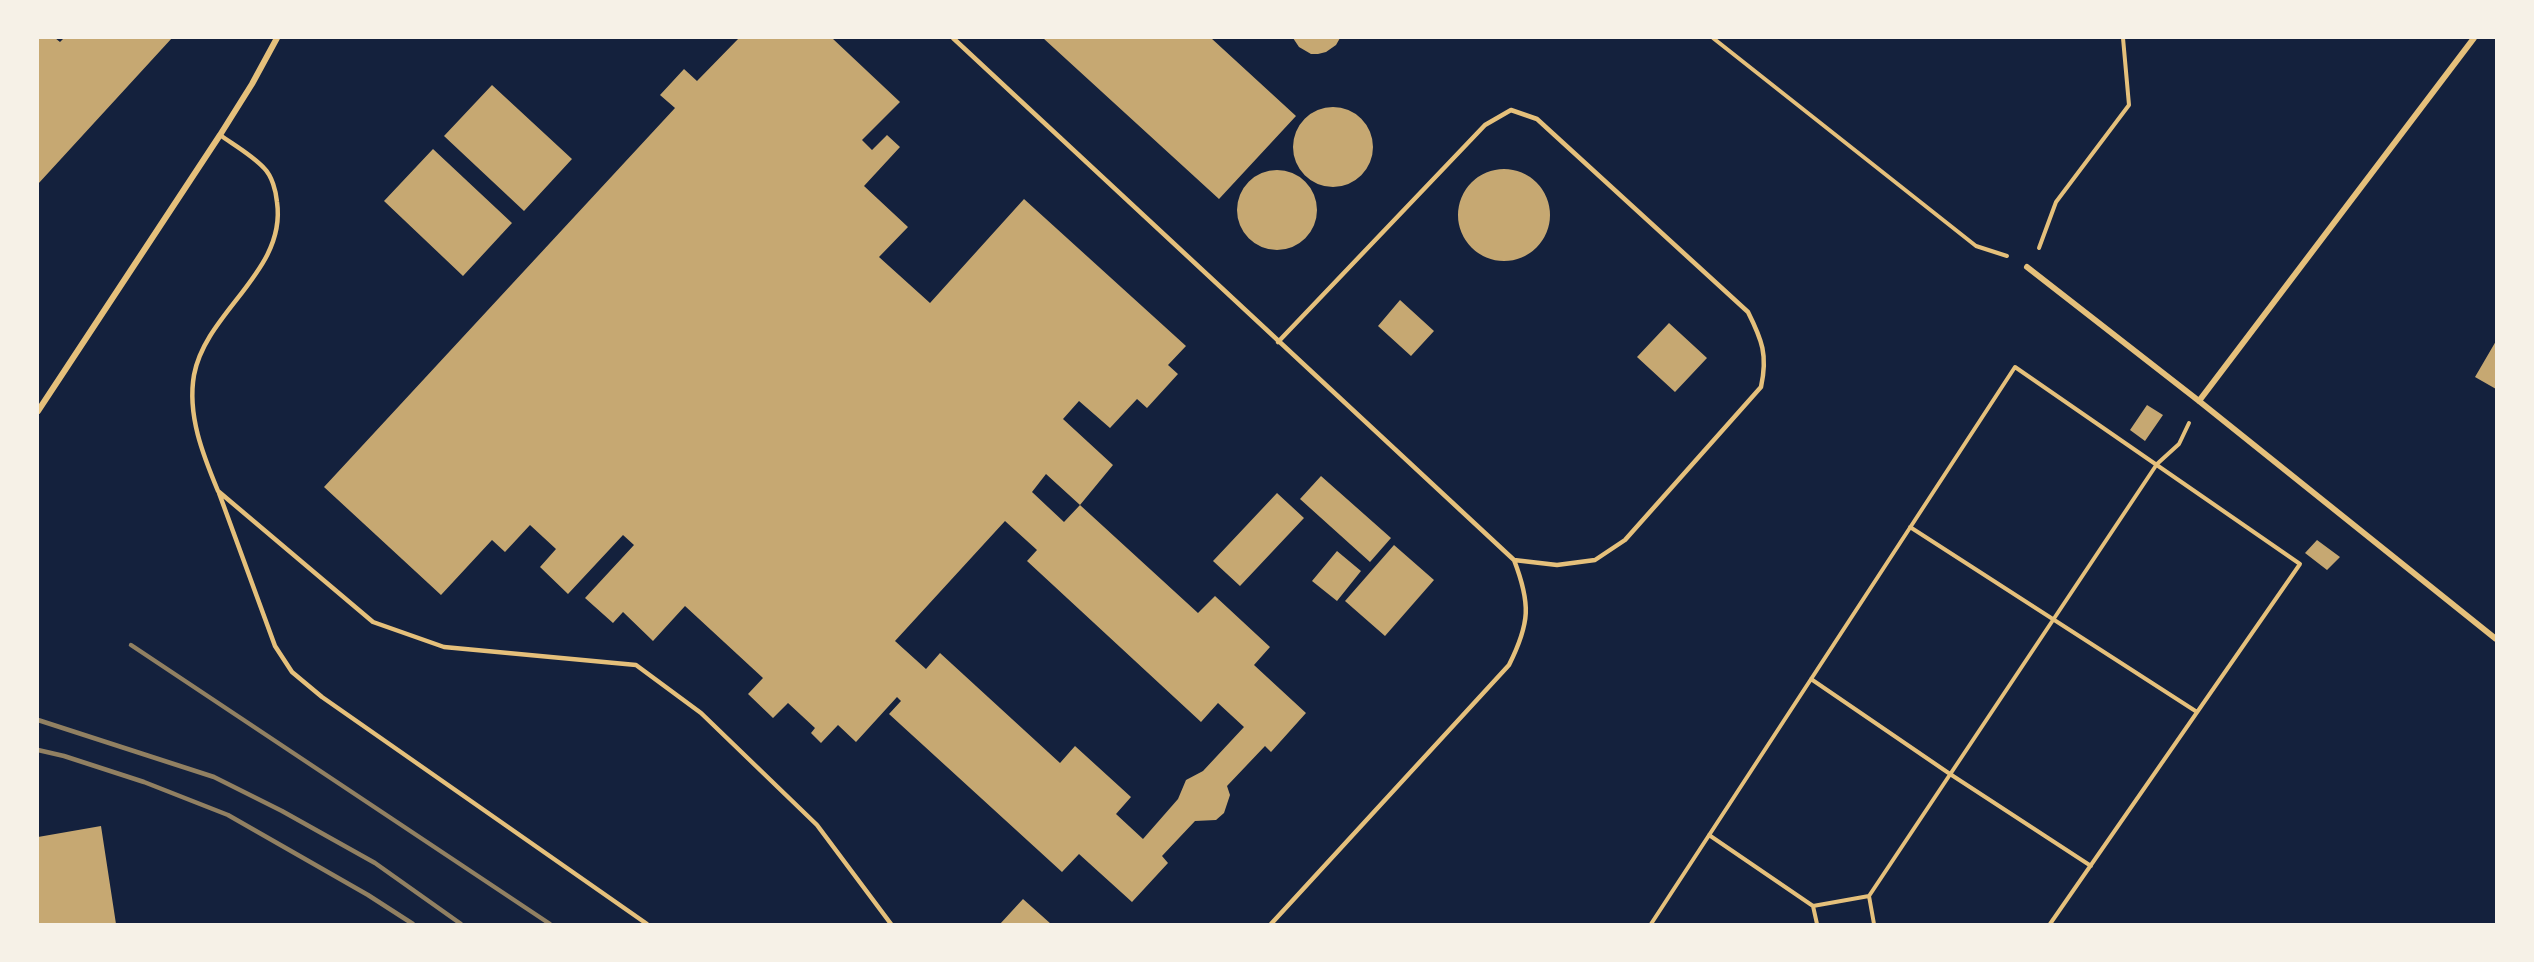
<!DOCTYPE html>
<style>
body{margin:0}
#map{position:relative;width:2534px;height:962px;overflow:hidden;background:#14213d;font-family:"Alegreya Sans",sans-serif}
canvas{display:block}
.frame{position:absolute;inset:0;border:39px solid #f6f1e7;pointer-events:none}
</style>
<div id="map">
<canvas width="2534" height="962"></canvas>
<div class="frame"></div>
</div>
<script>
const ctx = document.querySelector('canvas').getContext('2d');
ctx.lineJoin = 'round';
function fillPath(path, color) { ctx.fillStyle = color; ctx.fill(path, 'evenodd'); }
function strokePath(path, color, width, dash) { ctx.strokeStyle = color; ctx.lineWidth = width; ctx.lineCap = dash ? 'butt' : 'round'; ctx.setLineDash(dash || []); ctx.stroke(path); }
fillPath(new Path2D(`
 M38,38H55L60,42L64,38H172L38,184Z
 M739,38H832L900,102L862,140L872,150L887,135L900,147L864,186L908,227L879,257L930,303L1024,199L1186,346L1168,365L1178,374L1147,408L1137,399L1110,428L1079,401L1063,419L1113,465L1080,505L1046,474L1032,492L1064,522L1080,505L1198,613L1215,596L1270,647L1254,665L1306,713L1271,752L1265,746L1227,786L1230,795L1224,813L1216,820L1195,821L1162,856L1168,863L1132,902L1079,854L1062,872L889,714L901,701L897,697L856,742L838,725L821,743L811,733L815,728L788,703L773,718L748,694L763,678L685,606L653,641L623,612L613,623L585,598L634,545L623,535L568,594L540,567L556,549L530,525L505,552L492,540L441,595L324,487L675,108L660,95L684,69L697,81ZM1005,521L1037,550L1027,561L1201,722L1218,703L1244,727L1203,771L1186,780L1178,799L1143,839L1116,814L1131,797L1075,746L1060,763L940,653L926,669L895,641Z
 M1043,38H1211L1296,116L1219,199Z
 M1293,38H1340L1336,45L1326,52L1318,54H1311L1299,47Z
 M492,85L572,159L524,211L444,136Z
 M1293 147a40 40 0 1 1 80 0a40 40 0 1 1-80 0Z
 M433,149L512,223L463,276L384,201Z
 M1458 215a46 46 0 1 1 92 0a46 46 0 1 1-92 0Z
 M1237 210a40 40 0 1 1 80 0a40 40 0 1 1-80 0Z
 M1400,300L1434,331L1411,356L1378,326Z
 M1669,323L1707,358L1675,392L1637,357Z
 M2496,341V389L2475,377Z
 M2147,405L2163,415L2145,441L2130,430Z
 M1321,476L1391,538L1370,562L1300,499Z
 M1277,493L1304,518L1240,586L1213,561Z
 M2317,540L2340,557L2327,570L2305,553Z
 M1394,545L1434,580L1385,636L1345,601Z
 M1337,551L1361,571L1337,601L1312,581Z
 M101,826L116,924H38V837Z
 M1023,899L1051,924H1000Z`), '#c6a872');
strokePath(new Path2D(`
 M1713,38L1976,246L2007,256
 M2039,248L2056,202L2129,105L2123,38
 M1910,527L2197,712
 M1811,679L1950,774L2091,866
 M1709,835L1813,906
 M1651,924L2015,367L2300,564L2050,924
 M1817,924L1813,906L1869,896
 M1874,924L1869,896L2157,464L2179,444L2189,423`), '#e5c07b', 4);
strokePath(new Path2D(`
 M953,38L1514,560
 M220,135C234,145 252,155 264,168C272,176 276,191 277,202C287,271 206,311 194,375C187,415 203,455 218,491L373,622L444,647L636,665L701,713L817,825L891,924
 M219,493L275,646L292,672L322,697L647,924
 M1271,924L1509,665C1530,623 1531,604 1514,560L1557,565L1595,560L1625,540L1761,387C1768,355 1762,340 1748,312L1537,119L1511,110L1485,125L1278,342`), '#e5c07b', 4.5);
strokePath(new Path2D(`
 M2027,267L2199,401L2496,639
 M2199,401L2474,38
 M38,411L220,135L252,84L277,38`), '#e5c07b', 6);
strokePath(new Path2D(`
 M131,645L550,924
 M38,720L214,777L282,811L375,863L461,924
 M38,750L64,756L144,782L228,815L368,895L413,924`), '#918062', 4.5);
</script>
